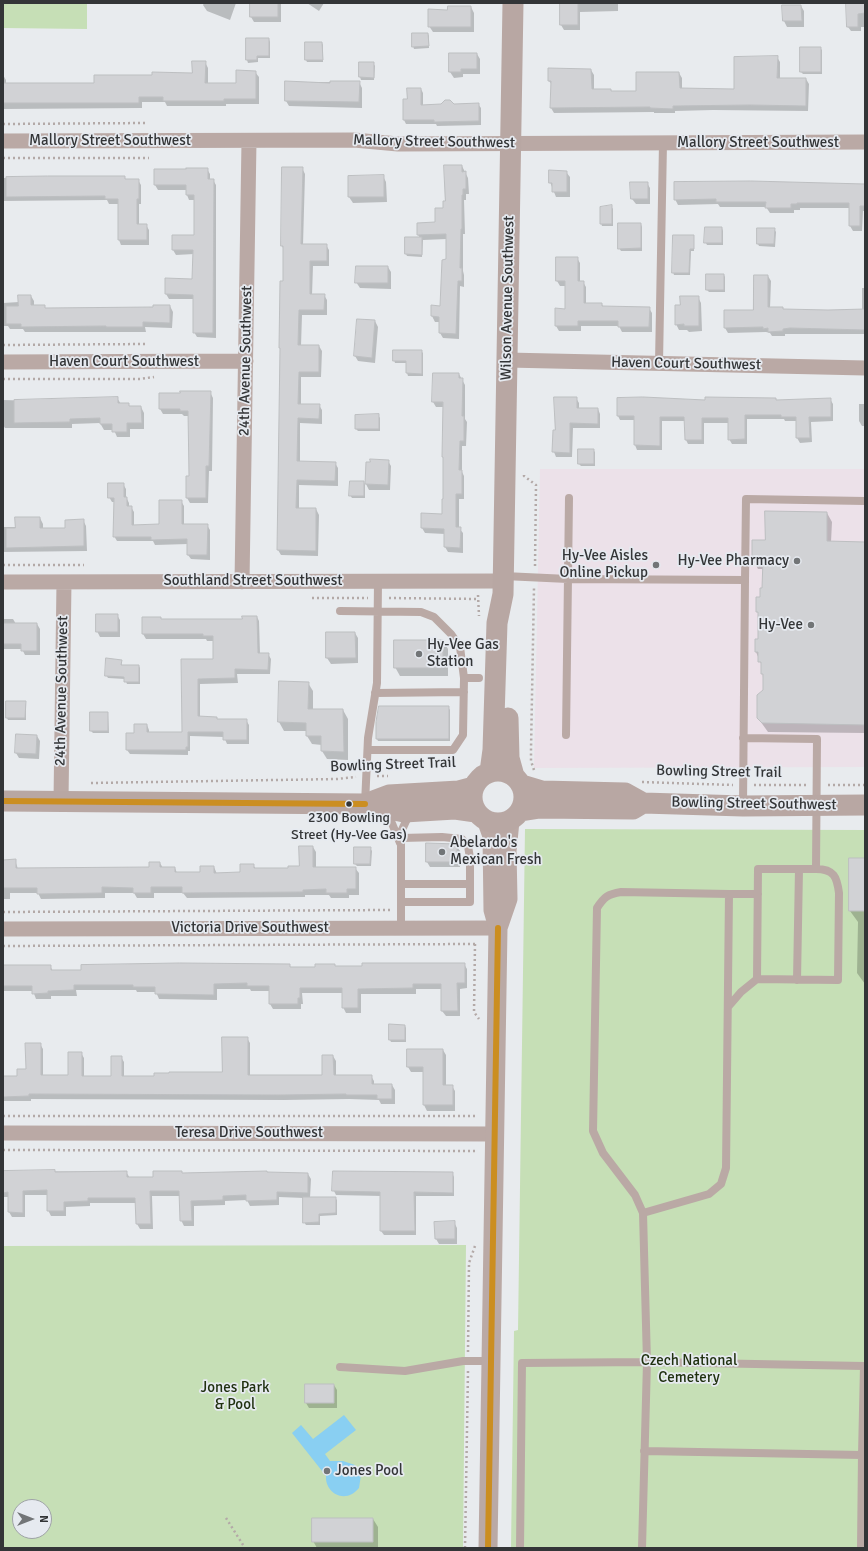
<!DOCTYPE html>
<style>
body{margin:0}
#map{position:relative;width:868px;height:1551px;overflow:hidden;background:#e8ebee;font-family:Signika,sans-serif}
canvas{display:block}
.frame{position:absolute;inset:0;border:4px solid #333537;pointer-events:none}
.north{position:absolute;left:12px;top:1499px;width:40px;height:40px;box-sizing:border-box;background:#e6eaf0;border:1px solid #9ea2a6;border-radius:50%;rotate:90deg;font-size:11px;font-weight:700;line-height:16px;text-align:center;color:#333537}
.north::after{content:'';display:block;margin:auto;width:14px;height:18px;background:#727577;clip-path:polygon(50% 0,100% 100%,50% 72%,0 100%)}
</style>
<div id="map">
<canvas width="868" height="1551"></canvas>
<div class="frame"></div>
<div class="north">N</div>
</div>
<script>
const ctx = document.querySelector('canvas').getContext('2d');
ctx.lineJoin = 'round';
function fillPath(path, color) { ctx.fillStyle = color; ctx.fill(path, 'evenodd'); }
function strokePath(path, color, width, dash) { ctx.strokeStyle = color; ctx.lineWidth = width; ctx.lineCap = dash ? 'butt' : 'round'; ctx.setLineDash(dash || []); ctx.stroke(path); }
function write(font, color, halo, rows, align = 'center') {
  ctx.font = font + ' Signika,sans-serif'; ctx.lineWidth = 3.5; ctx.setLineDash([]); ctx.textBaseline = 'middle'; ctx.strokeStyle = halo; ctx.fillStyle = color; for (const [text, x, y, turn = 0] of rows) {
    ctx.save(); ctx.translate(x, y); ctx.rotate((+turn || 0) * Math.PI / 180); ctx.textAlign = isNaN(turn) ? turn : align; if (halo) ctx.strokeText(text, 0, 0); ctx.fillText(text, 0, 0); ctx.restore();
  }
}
fillPath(new Path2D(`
 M540,469H865V767L534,768Z`), '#ece1e9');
fillPath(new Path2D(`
 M3,3H87V29L3,28Z
 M525,829L865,830V1548H511L514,1331L518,1330Z
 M466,1245L463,1548H3V1246ZM20,1507H44V1531H20Z`), '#c6dfb6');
fillPath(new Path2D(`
 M344,1415L356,1430L325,1454L330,1461H343L355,1465L361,1475L359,1488C357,1490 354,1493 352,1494C339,1501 325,1490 326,1476L292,1433L301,1425L313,1439Z`), '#89cff2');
fillPath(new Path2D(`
 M204,3H236L230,20L207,11L203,5Z
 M251,3H281V22H254L251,17Z
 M307,3H324L319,11Z
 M561,3H618V11L580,12V30H564L561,25Z
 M847,3H865V27H861V31H851L848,27Z
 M783,6H801L804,11V27H787L784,21Z
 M471,7L474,13V32H433L429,26L448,11Z
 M428,34L429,36V48L414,49L413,46Z
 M247,39H269L270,42V58H258V62L248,63L247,60Z
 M322,43L323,45V62H307L306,60Z
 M820,48L822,50V74H803L801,72Z
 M450,54H477L480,59V74H463V77L454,78L450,72Z
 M777,57L780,62V79H806L809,84L808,111L713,110L675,111V113H654V112L554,113L551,108L552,85L549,81V69L591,70L594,75V90H611L612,92H637L679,73L682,78V89L735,90Z
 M205,62L208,68V84H237L255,72L259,77V104H226V106H167L165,102H142V108L3,109V75L6,80V84H95L153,76L192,74Z
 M360,63H373L375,66L374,80H361L360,77Z
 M286,82H359L362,88V108L289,106L286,101Z
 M421,89L423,93V106L478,104L481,108V125L437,126L436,124H406L404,120V100H408Z
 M462,166L468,178L469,194H466V200H464L465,234H463V271L464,275V287L460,286L459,339L443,338L440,333V322H435L432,316V307H441L447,260V239L423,240L422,257L407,256L406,254L420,238L418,235L436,223Z
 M302,168L305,174L303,245H326L329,250V266H313L312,295H324L327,300V315H302L301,346H319L322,351L321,377H301V405H319L322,410V424L300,423V462L335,463L338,468V486L299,485V509H316L319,515L318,556L281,555L278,550L281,350L280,348L284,282V250L282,246Z
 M207,169L210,174V180H213L216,185V338L197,337L194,332V299H169L166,294L193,280L194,254L176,255L173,250L195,236V200H189L187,195V190H158L155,185Z
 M566,172L570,177V197H556L550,182Z
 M383,176L386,182L387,202L353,203L349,197Z
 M124,177L126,180H138L141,185V204H139V225H146L149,230V245H121L119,240V204H109L107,200L3,201V203V178Z
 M751,182L865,185V211H863L862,231H853L850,226V208H800V210H794V213H770L766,207H720L718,204L678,205L675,199Z
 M647,183L650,188V204H636L632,199Z
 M611,206L613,209V226H602L601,223Z
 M641,224L642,227V251H621L619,248Z
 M722,228L723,231V245H707L706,243Z
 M774,229L776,232L775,247L759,246L758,244Z
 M693,236L694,238V251H691L690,275H674L673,272Z
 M577,258L580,263V282H583L586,287V304H602L603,307L649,308L652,313V332H622L619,326H581V331H559L556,326L566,310V286H560L557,281Z
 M388,267L391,272V289L360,288L356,282Z
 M724,275L725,277V292H709L707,290Z
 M768,276L771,281L770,308L784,310H862V288H865V334H785V336H772L770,333L766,332L728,333L725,328L754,311Z
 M31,296L34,301V306H44L46,309L154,308L170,306L173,312L172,328L145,327L146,332H25L23,329H10L8,326H3V303L19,302Z
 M698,297L701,303L702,331L689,332L687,330H679L676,324Z
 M375,321L378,327L375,363L358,361L355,356Z
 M421,351L423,353V376H408L407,373V363H395L394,360Z
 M459,374L465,385V419L467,422L466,446H462V472L464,476V499H459V528L463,533V553L448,552L445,547V534L425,533L422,528L443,515L444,500V407H436L433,402Z
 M210,392L213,398L212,471H209L208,503H190L187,498L190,477L189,416H184L182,414H163L160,409Z
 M117,398L121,404H128L130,407H141L144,413V429H130V437H117L114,430H104L100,423L72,424V428H5L3,425V400L37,401Z
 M576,398L579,403V409H598L600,414V428H573L572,457H556L554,452V431H556Z
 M776,399L777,401L830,399L833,404V421L811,422L812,442L800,443L797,438V421H785L784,419H747V444H732L729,439V423H704V444H688L686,440L685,421H662V450H637L635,445V420H620L618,416L706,401Z
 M859,404H865V426H862L859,421Z
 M378,415L380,418V431H358L356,429Z
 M593,450L595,452V466H581L579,464Z
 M388,461L391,466L390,490H369L366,484Z
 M364,482L365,485V498H352L350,495Z
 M123,484L126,489V497L129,503V507H131L134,512V526L160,525L181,501L184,506V525H207L210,530V560L191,559L188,555V544L155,545L153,541H117L114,536L115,502H112L109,497Z
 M827,513L832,522L831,542L865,543V733L768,732L758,718L764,690L762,666L756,652L758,640L759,615L757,611L763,589L764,569H758L753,560L766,541Z
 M40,518L43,524V529L66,528L83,520L86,526L87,551L3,552V527H16Z
 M117,615L120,620V637H100L97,631Z
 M257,617L259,621L260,654H268L271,659L270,674H237L238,683L200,684V717L217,720H246L249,725V744H227L224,737L190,736V751H188V755L130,754L127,750L135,734L147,725L149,730V733H183L182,660H214V641H207L206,639H146L143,634V618H160L162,620H243Z
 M3,619H13L16,624H37L40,629V655H25L22,649H3Z
 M327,633H355L358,638V663L331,664L327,658Z
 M443,641L448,649V676H400L395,667Z
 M121,661L122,666H139L140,668V684H127L125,679L108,678L106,675Z
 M280,682L308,683L313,691V710H343L348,719V760L327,759L322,751V745L312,744L307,736V731H284L279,722Z
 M25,702L26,705V720H8L7,718Z
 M448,707L450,710V741H378L377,739Z
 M107,713L108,715L109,733H93L91,731Z
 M37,736L40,741L39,759L19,758L16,753Z
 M456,845L460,851V867H430L427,862Z
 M313,847L316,852V868H355L359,873V895H349V898H331L329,895H305V897L187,898L183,893H154V898H137L134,893H105V898L41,899L38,893H10V899H3V861L15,860L18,869L150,868L160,863L163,868H175L177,873H201L214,867L217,874L241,873L253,865L256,869H289L300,867Z
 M370,848L372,851L371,866H357L355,864Z
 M865,859V984L857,973L858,922L850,911Z
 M464,964L467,969V988L460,989V1016H446L442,1011V989H416V994H361V1013H346L343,1007V993H302L303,1004H301V1009H273L270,1004V991H251L250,989H217V1000L159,999L156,992H137L136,990H76L77,996H51V999H36L33,991H3V966H50L53,971L289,965L291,968L336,967Z
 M405,1026L406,1028V1042H391L390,1040Z
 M247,1038L250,1043V1076H323L333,1056L336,1061V1076H371L374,1081V1085H392L395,1090V1104H381L379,1100L349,1099L284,1100L31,1099V1101H3V1077H18L27,1070L40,1044L43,1049V1076H69L81,1053L84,1058V1077H112L121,1057L124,1062V1077H155L223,1073Z
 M443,1050L446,1055V1086H452L455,1091V1111H427L424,1105V1072H411L408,1067Z
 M3,1171L126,1172L130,1178H154L183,1174H308L311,1179L310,1198H335L337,1200V1215L320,1216V1225H306L304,1222V1198L279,1197V1205L250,1206L247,1200L225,1201V1205L194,1206V1226H184L181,1220L180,1196H152L153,1229H140L137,1224L136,1203H90V1206L66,1207V1216H51L48,1210V1195H25V1217H12L9,1212V1197H3Z
 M452,1173L454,1177V1196H416V1235H384L381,1231V1196L336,1195L334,1191Z
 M454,1222L457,1228V1244H439L436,1239Z
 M334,1385L337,1390V1408H309L306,1403Z
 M373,1519L378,1527V1548H317L313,1541Z`), '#0003');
const building = new Path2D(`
 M250,3H278V17H250Z
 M560,3H578V25H560Z
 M846,3H865V13L858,14V27H847Z
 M782,5H801L802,21H783Z
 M448,6H471V27H428V9L447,10Z
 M412,33H428L429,46L412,47Z
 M246,38H269V56H257V60H246Z
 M305,42H322L323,60H305Z
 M800,47H821V72H800Z
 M449,53H477V69H461V72H449Z
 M778,56L777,78H806V106L750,105L673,106V109L650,108V107L550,108L551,81H548V68L591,69L592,89H611V91H636V72H679L680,88L734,89V57Z
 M192,61H206L205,83H236V70L256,71V99H224V101H163V97H139V103H3V83H94V75H152V72L192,73Z
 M359,62H374V78L359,77Z
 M285,81L330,83V81H360L359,102L285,101Z
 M407,88H421V105L441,104L445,100H450L454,104L479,103V121L434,122V120H403V99H407Z
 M444,165H462V172L466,171V189H463V195H462V229H461L460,268H462V281H458L456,334L439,333V317L431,316V305L440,306L442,260L446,259V234L417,235V223L435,222V208H443V201H445Z
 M282,167H303L301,244H327V261H310V294H325L324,310H299L298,345H319V372H299L298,404H320L319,419L298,418L297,461L336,462L335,481L297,480L296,508H316V551L277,550L280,348H279L280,281H283V246H281Z
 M186,168H208V179H214L213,333H193V295L165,294V278L192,279L193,250H172V235H194V195H186V185H154V169H186Z
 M549,170L567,171V192H552V183H549Z
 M384,175V197H348V176Z
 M48,176H125V179H139V199H137V224H147V240H118V199H105V196L6,197V177Z
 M751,181L865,184V206H860V226H849V203H797V204H791V208H765L766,202H716V199L674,200V182Z
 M630,182H648V199H631Z
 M612,205V224H600V207Z
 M618,223H641V248L618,249Z
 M705,227H722V243H704Z
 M757,228H775L774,244H757Z
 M673,235H694V249H690L689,273H672Z
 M405,237H422V255L405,254Z
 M556,257H578V281H584V303H602V306L650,307L649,327H618V321H578V326H555V308L565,309V281H556Z
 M356,266H388V283H355Z
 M706,274H724V290H706Z
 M754,275H768V307H783V309L828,310L865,309V330L790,328L783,329V331L768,332V328L763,329V327L724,328V310H753Z
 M18,295H31V305H45V308L153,307V305H170V323L143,322V327H106V326L21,327V324H6V306H18Z
 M680,296H699V326H684V324L675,325V305H680Z
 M357,319L375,320L372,358L354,356Z
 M393,350H422V374L406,373V361H393Z
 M433,373H459V378H463L462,416H464V441H460L459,470H462V494H456V527H461L460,548L444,547V529L421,528V513L442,514V499H443V457H442L443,402H432Z
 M180,391H211L209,466H206V498H186V476H189L188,411H180V409H159V393H180Z
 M118,397V403H129V406H141L142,423H127V432H112V424H100V418L70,419V422L14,423V400Z
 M554,397H577V408H598V424L570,423V453L552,452L553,430H555Z
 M643,397L705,400V397L776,398V400L831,398V417H809L810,438H796V417H781V415H745V439L728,440V418H702V440H685L684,417H660V446L634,445V416H617V398Z
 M379,414V429H355V415Z
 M578,449H594V464H578Z
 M370,459L389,460L388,485L365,484L366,462H370Z
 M350,481H364V496H349Z
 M108,483H124V497H127V506H132V525L159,524V500H182V524H208L207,555H187V539L151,540V537H113L114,498H108Z
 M765,511L827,512V541L865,542V725L762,723L757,718V695L763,690V674H761V662H758V652H755V639H758V612H756V597H760V588H762L763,560H752V540H765Z
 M15,517H40V528H65V520L84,519V546L6,548V528H15Z
 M96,614H118V632H96Z
 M242,616H257L258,653H269L268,670L235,669V678L198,679V716L217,717V719H247V740H223V732H188V747H186V750H126V733H134V724H147V732H182L181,659H213V636H203V634H142V617H161V619H242Z
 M3,623H37V651H21V644H3Z
 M326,632H355L356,658H326Z
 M394,640H443V668H394Z
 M106,658L122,660L121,665H139V682H124V677L105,676Z
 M279,681L309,682L308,709H343L344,752L321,751V736H306V723L278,722Z
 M6,701H26L25,718H6Z
 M379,706H449V739H376V722Z
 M90,712H108V731H90Z
 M16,734L37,735L36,754L15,753Z
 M426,843L457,844V862H426Z
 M299,846H313V867H356V889H347V893H326V889L303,890V892L182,893V887H151V893H133V888L102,887V893L37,894V888H3V860L16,859V868L149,867V862H160V867H175V872H200V866H214V873L240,872V864H254V868H288V866H299Z
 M354,847H371L370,864H354Z
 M849,858H865V911H849Z
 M180,963L290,964V967H315V964H335V966H362V963H465V983H457L458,1011H441V984H413V988L358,989V1008H342V988H300V998H298V1004H269V986H247V983L214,984V995L155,994V987H133V985H74V990L48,991V993L32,994V986H3V965H51V970H81V965Z
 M389,1024L405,1025V1040H389Z
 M222,1037H248V1075H322V1055H333L334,1075H372V1084H392V1099H377V1095H346V1094L280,1095L29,1094V1096L3,1097V1076H17V1069H26L25,1043H41V1075H68V1052H82V1076H111V1056H122V1076H154V1073H169V1072H222Z
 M407,1049H443V1085H453V1105H423V1067H407Z
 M55,1170V1172L127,1171V1177H153V1171H182V1173L267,1171V1172L308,1173V1193L277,1192V1200L246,1201V1195L223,1196V1200L191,1201L192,1221H180L179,1191H150L151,1224H136L135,1198H88V1201L64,1202V1211H47V1190L23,1191V1213L8,1212V1192L3,1193V1171Z
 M333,1171L453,1172V1193L414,1192L415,1231H380V1192L332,1191Z
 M303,1197H336V1213L319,1214V1222L303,1223Z
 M455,1221V1239H435L434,1222Z
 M305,1384H334V1403H305Z
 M312,1518H373V1542H312Z`);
fillPath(building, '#d1d2d5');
strokePath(building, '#bdbfc1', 1);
strokePath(new Path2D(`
 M3,124L146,123
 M3,158H149
 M3,345L146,344
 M3,379H140L154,377
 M524,475V476L536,485L535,567
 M3,565H84
 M478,595L479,616
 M312,598H368
 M389,598L478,599
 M534,770L531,761V750L534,588
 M377,776H388
 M642,782L733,785
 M91,783L337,779L356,777
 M754,785H807
 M828,785H865
 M3,912L391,910
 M475,944L474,1012L479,1019
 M3,946L475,944
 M3,1116H478
 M3,1150L478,1151
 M468,1352L469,1263L475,1246
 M226,1518L245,1548
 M465,1548L468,1371`), '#b3a9a7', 2.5, [2, 3]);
strokePath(new Path2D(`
 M659,363L663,143
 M504,576L568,579L745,580L743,805
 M745,580L746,499L865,501
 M340,611L421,612L434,617L451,634L460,647L464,678
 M375,693L464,692
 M566,735L569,498
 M743,738L817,739L816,869H758L757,979L838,980L839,893C837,877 834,869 816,869
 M368,750H453L463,735L464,678H479
 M365,804L368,738L377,683L378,581
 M384,811L391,821L400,843
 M401,884H470
 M729,894H758
 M401,902H470V858L468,846L462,839L442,837L401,838
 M401,928V832L406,821L412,814
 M797,980L799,869
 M728,1007L741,992L757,979
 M340,1367L405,1371L463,1361H491
 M644,1451L862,1455L861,1548
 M520,1548L522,1363L647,1362L864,1366L862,1455H865
 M642,1548L647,1362L643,1213L635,1195L603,1153L593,1131L597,908C604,897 608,894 621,892L729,894L726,1168L721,1184L709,1194L643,1213`), '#baa9a5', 8);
strokePath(new Path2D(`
 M3,141L354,140L398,144L865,142
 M507,360L865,368
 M3,362L246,361
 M3,582L503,581
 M242,582L249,141
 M61,800L64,582
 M3,929L498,928
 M3,1133L495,1134`), '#baa9a5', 15);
strokePath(new Path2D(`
 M487,822L492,836L493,910L498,928L488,1548
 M498,928L508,899L507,851L510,821`), '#baa9a5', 19);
strokePath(new Path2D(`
 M508,718L509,758L514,776
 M472 797a26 26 0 1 1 52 0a26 26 0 1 1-52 0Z
 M490,772L493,750L497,623L503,594L513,3
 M522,785L542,791L625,793L643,803L743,806L865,805
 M3,801L365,804L404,812L455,809L476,812
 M365,804L389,795L459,791L474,787
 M521,811L540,808L633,809L643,803`), '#b8a7a3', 21);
strokePath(new Path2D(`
 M3,801L365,804
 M488,1548L498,928`), '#cb8e21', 6);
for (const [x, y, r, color] of [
 [797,561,4,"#727577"],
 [656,565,4,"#727577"],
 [811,625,4,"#727577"],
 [419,654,4,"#727577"],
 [349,804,3.5,"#333537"],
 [442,852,4,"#727577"],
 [327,1471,4,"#727577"]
]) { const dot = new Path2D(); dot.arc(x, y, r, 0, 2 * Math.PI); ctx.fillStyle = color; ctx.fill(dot); strokePath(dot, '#e6eaf0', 1.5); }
write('14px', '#333537', '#e6eaf0', [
 ["2300 Bowling",349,818],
 ["Street (Hy-Vee Gas)",349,835]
]);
write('15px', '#333537', '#e6eaf0', [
 ["Mallory Street Southwest",110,141],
 ["Mallory Street Southwest",434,142,1],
 ["Mallory Street Southwest",758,143],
 ["Wilson Avenue Southwest",508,298,-89],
 ["24th Avenue Southwest",246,361,-89],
 ["Haven Court Southwest",124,362],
 ["Haven Court Southwest",686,364,1],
 ["Southland Street Southwest",253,581],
 ["24th Avenue Southwest",62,691,-89],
 ["Bowling Street Trail",393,765,-2],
 ["Bowling Street Trail",719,772,1],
 ["Bowling Street Southwest",754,804,1],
 ["Victoria Drive Southwest",250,928],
 ["Teresa Drive Southwest",249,1133]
]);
write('15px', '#333537', '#e6eaf0', [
 ["Hy-Vee Aisles",648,556],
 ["Online Pickup",648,573],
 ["Hy-Vee Pharmacy",789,561],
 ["Hy-Vee",803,625],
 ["Hy-Vee Gas",427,645,"left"],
 ["Station",427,662,"left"],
 ["Abelardo's",450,843,"left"],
 ["Mexican Fresh",450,860,"left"],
 ["Jones Pool",335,1471,"left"]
], 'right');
write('15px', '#203110', '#e6eaf0', [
 ["Czech National",689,1361],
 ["Cemetery",689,1378],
 ["Jones Park",235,1388],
 ["& Pool",235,1405]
]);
</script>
